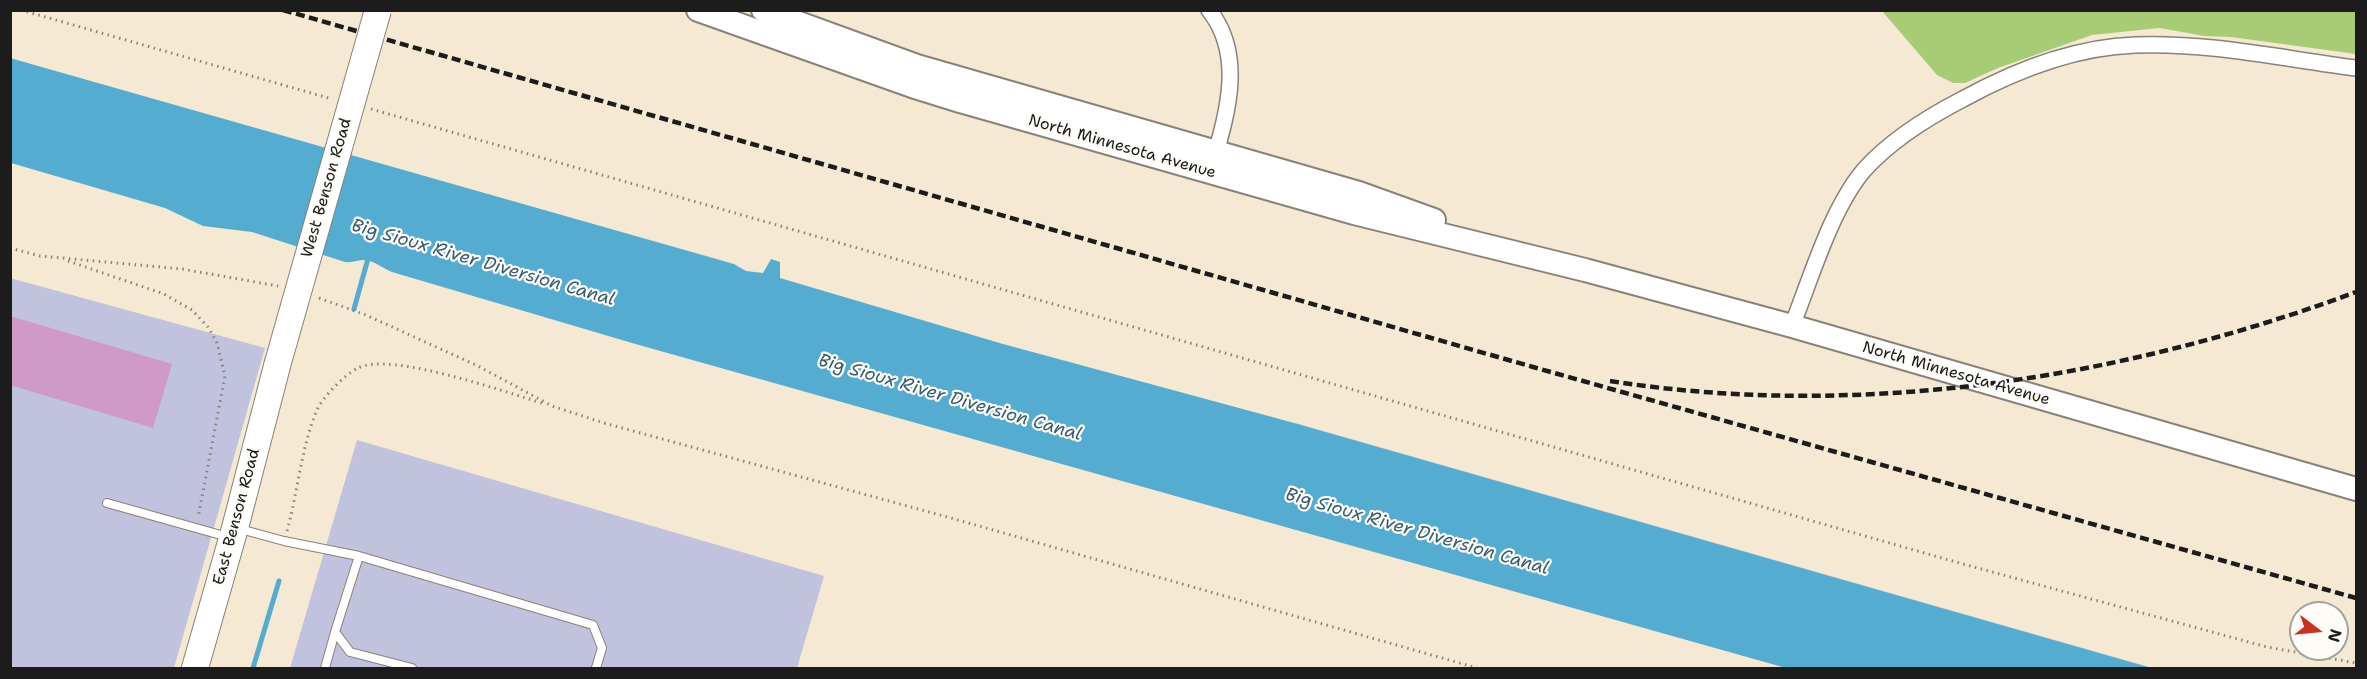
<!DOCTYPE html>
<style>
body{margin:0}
#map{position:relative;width:2367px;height:679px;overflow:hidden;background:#f5e9d3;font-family:"Shantell Sans",sans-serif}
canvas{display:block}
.frame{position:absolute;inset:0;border:12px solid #1c1c1c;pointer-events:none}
.north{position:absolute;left:2289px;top:601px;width:60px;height:60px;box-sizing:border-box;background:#fdfcf7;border:2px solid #a3a29f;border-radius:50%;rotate:106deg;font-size:16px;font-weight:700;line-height:24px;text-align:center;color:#1c1c1c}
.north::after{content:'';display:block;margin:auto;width:21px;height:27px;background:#c8321e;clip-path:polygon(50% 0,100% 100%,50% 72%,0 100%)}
</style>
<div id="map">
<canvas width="2367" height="679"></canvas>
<div class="frame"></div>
<div class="north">N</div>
</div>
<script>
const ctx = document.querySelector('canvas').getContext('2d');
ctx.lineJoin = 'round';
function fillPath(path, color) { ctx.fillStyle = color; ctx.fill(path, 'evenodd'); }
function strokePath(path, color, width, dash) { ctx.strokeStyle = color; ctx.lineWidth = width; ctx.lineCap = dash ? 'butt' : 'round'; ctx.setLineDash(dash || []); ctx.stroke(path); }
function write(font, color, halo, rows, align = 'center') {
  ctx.font = font + ' "Shantell Sans",sans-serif'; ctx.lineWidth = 4.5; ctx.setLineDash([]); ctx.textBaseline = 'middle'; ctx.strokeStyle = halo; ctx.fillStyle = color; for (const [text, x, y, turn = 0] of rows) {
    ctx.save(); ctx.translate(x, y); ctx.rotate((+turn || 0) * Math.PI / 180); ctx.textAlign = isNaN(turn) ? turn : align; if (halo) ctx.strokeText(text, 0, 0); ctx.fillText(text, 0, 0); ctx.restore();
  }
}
fillPath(new Path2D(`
 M10,278L265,348L174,668H11Z
 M357,440L824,576L797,668H290Z`), '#c1c2dd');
fillPath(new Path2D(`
 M1882,11H2356V54L2231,37L2204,36L2160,28L2092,35L1998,68L1965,83H1953L1937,75Z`), '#a8cc76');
fillPath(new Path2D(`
 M10,58L734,264L746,271L763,273L771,259L780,262V278L1003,344L1298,424L2152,668H1786L632,343L392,272C382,268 375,261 365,260C358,260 352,263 345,262L252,232L203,226L165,208L11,163Z`), '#54add1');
strokePath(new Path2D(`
 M354,309L369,255
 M253,668L279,581`), '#54add1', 5);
fillPath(new Path2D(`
 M10,316L172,364L153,428L10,385Z`), '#cf9ac6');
const lane = new Path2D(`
 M107,503L228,537
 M240,529L284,541L359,556L593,625L602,648L596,668
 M359,556L335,632L350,652L412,668
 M325,668L335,632`);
const street = new Path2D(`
 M1209,10C1244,54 1228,111 1214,159
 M1792,326C1811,278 1831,209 1864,170C1891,140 1928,117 1963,99C2016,70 2075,47 2135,45C2209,42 2284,59 2356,68`);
const secondary = new Path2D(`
 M698,10L912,86L960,101L1354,213L1585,270L1792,326L2356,489
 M763,10L917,66L1359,193L1434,220`);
const primary = new Path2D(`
 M195,668L235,528L277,366`);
strokePath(lane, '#888278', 10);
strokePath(street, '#888278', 18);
strokePath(secondary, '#888278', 26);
strokePath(primary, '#888278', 28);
strokePath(new Path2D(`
 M21,10L332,99
 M371,109L1963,564L2267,647L2356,663
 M10,248L40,256L182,269L278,286
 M68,261L164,294L192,310L208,327L217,343L225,376L198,518
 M319,298L366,315L478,366L552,406L604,423L951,518L1477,668
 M287,531C298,491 301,448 317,410C322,398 345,374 358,368C390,351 508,393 545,404`), '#888278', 3, [1.5, 4.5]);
strokePath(lane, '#fff', 8);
strokePath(street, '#fff', 15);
strokePath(secondary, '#fff', 22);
strokePath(primary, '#fff', 26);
strokePath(new Path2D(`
 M283,10L1533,367L2356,598
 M1610,381C1859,420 2122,379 2356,292`), '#1c1c1c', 4.5, [9, 4.5]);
const primaryBridge = new Path2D(`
 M277,366L378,10`);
strokePath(primaryBridge, '#888278', 28, []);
strokePath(primaryBridge, '#fff', 26);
write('16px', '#1c1c1c', '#fdfcf7', [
 ["North Minnesota Avenue",1122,147,16],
 ["West Benson Road",327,188,-74],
 ["North Minnesota Avenue",1956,374,16],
 ["East Benson Road",237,517,-75]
]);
write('italic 18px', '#355d6d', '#fdfcf7', [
 ["Big Sioux River Diversion Canal",483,263,16],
 ["Big Sioux River Diversion Canal",950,398,16],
 ["Big Sioux River Diversion Canal",1417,532,16]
]);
</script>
